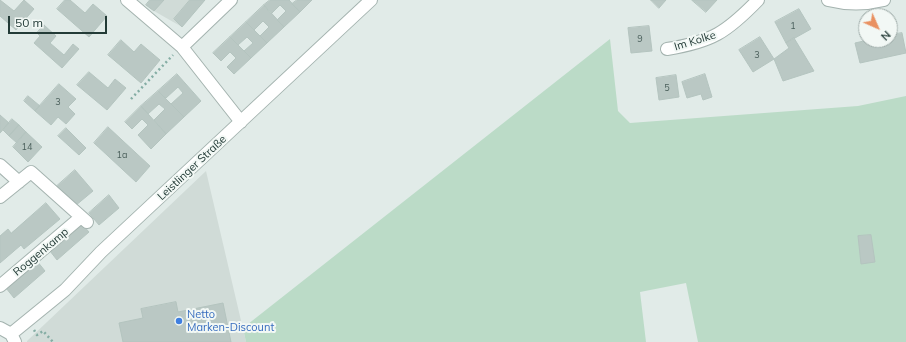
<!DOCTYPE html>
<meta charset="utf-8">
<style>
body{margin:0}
#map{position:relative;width:906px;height:342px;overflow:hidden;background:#e1ebe8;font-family:Mulish,sans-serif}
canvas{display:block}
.north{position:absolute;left:858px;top:8px;width:40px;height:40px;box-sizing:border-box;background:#f2f8f5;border:1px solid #9faca9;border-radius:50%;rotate:135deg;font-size:11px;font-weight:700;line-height:16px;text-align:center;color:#233b37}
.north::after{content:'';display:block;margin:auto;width:14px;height:18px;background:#e99161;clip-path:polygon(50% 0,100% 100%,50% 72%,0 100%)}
.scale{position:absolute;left:8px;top:16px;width:99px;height:18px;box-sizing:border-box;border:2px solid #233b37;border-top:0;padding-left:5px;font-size:12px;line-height:14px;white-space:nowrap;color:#233b37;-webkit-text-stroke:3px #f2f8f5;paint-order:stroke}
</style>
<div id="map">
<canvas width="906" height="342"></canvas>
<div class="north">N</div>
<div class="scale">50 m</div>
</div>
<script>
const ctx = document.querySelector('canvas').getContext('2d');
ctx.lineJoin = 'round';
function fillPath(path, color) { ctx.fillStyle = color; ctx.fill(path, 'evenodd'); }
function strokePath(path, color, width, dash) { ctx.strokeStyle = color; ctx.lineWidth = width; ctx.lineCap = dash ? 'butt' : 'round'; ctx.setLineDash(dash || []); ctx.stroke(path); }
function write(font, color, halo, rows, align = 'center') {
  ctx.font = font + ' Mulish,sans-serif'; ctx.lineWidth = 4; ctx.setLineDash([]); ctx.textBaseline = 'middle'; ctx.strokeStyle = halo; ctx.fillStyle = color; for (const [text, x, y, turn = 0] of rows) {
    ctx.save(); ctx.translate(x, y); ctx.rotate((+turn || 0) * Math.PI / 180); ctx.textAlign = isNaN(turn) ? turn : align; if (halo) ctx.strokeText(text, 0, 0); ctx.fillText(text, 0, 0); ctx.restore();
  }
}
fillPath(new Path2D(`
 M150,0H205L182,27L154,11L146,5Z
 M206,171L246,342H27V341Z`), '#d0dbd7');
fillPath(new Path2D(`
 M610,39L618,111L630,123L858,106L906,96V342H698L686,283L640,292L646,342H246L243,328Z`), '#bbdbc7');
const building = new Path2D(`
 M0,0L14,11L24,0L34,9L16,30L0,16Z
 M65,0H70L85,13L93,4L107,16L89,37L57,9Z
 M150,0H164L154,11L146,5Z
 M190,0H205L182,27L174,19Z
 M270,0H289L300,12L284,27L277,20L286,11L280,5L271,14L264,5Z
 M297,0H312L300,12L292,4Z
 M651,0H666L659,8Z
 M692,0H717L706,12Z
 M264,5L284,27L267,43L260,36L269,27L263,21L254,30L246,22Z
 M799,9L811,29L786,43L775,22Z
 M246,22L267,43L251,58L244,51L253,43L247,37L238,45L230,37Z
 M44,25L56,36L50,43L64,55L73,44L79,49L62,68L34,43L40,36L37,33Z
 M649,26L652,51L631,53L628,28Z
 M902,33L906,53L860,63L855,43L868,40H890V35Z
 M230,37L251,58L234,74L227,67L236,58L230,52L221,61L213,53Z
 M760,37L774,59L753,72L739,50Z
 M794,38L814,71L783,81L774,59L789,48L786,43Z
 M121,40L134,52L141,44L160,60L141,83L108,55Z
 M89,72L108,88L115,79L126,88L107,110L77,85Z
 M177,74L201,101L184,117L171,104L183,93L178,87L166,98L158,91Z
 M705,74L712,97L703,100L701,94L687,98L682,82Z
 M676,75L679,97L659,100L656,78Z
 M59,84L76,99L68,107L75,114L66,124L58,117L51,125L35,111Z
 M158,91L184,117L166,134L154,120L165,109L159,104L148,114L141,106Z
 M28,96L40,106L35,111L24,101Z
 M141,106L166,134L151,149L138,135L148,125L142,119L132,129L125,122Z
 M0,115L9,123L0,133Z
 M12,119L19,125L9,136L3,130Z
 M19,125L26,132L17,143L9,136Z
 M108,127L150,166L136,182L94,143Z
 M66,128L86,148L79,155L58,136Z
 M26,132L42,147L28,162L13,147Z
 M75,170L93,191L75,206L57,186Z
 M109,195L119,208L99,225L89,213Z
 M46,203L60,219L24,249L21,245L0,263V236L8,229L11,233Z
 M81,223L89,232L57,260L50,251Z
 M871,235L875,262L861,264L858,236Z
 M37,261L45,271L14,298L6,288Z
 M176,302L178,312L223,303L231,342H123L119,323L143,318L141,309Z`);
fillPath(building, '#bac8c4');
strokePath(building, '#b4c4bf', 1);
const minor = new Path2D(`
 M127,0L182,47L241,122
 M828,0C848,5 864,5 884,0
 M182,47L231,0
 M667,49C712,42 727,32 758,0
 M0,165L19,182
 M0,197L31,172L87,222
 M0,286L81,217
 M0,328L11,334L15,342
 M11,334L65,290L101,252L371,0`);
strokePath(minor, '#a4b3af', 14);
strokePath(new Path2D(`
 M131,99L173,55
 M34,330L37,335L43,331L53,342`), '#84ada4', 2.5, [2, 3]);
strokePath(minor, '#fff', 12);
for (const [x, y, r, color] of [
 [179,321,4,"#3f7fe0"]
]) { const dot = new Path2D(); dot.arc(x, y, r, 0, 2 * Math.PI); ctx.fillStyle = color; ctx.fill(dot); strokePath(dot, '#f2f8f5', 1.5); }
write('9px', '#495e5a', null, [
 ["1",793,26],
 ["9",640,39],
 ["3",757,55],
 ["5",667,88],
 ["3",58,102],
 ["14",27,147],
 ["1a",122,155]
]);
write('11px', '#233b37', '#f2f8f5', [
 ["Im Kolke",695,41,-17],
 ["Leistlinger Straße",192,168,-43],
 ["Roggenkamp",41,252,-40]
]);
write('11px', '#366cbe', '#f2f8f5', [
 ["Netto",187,315],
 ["Marken-Discount",187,328]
], 'left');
</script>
